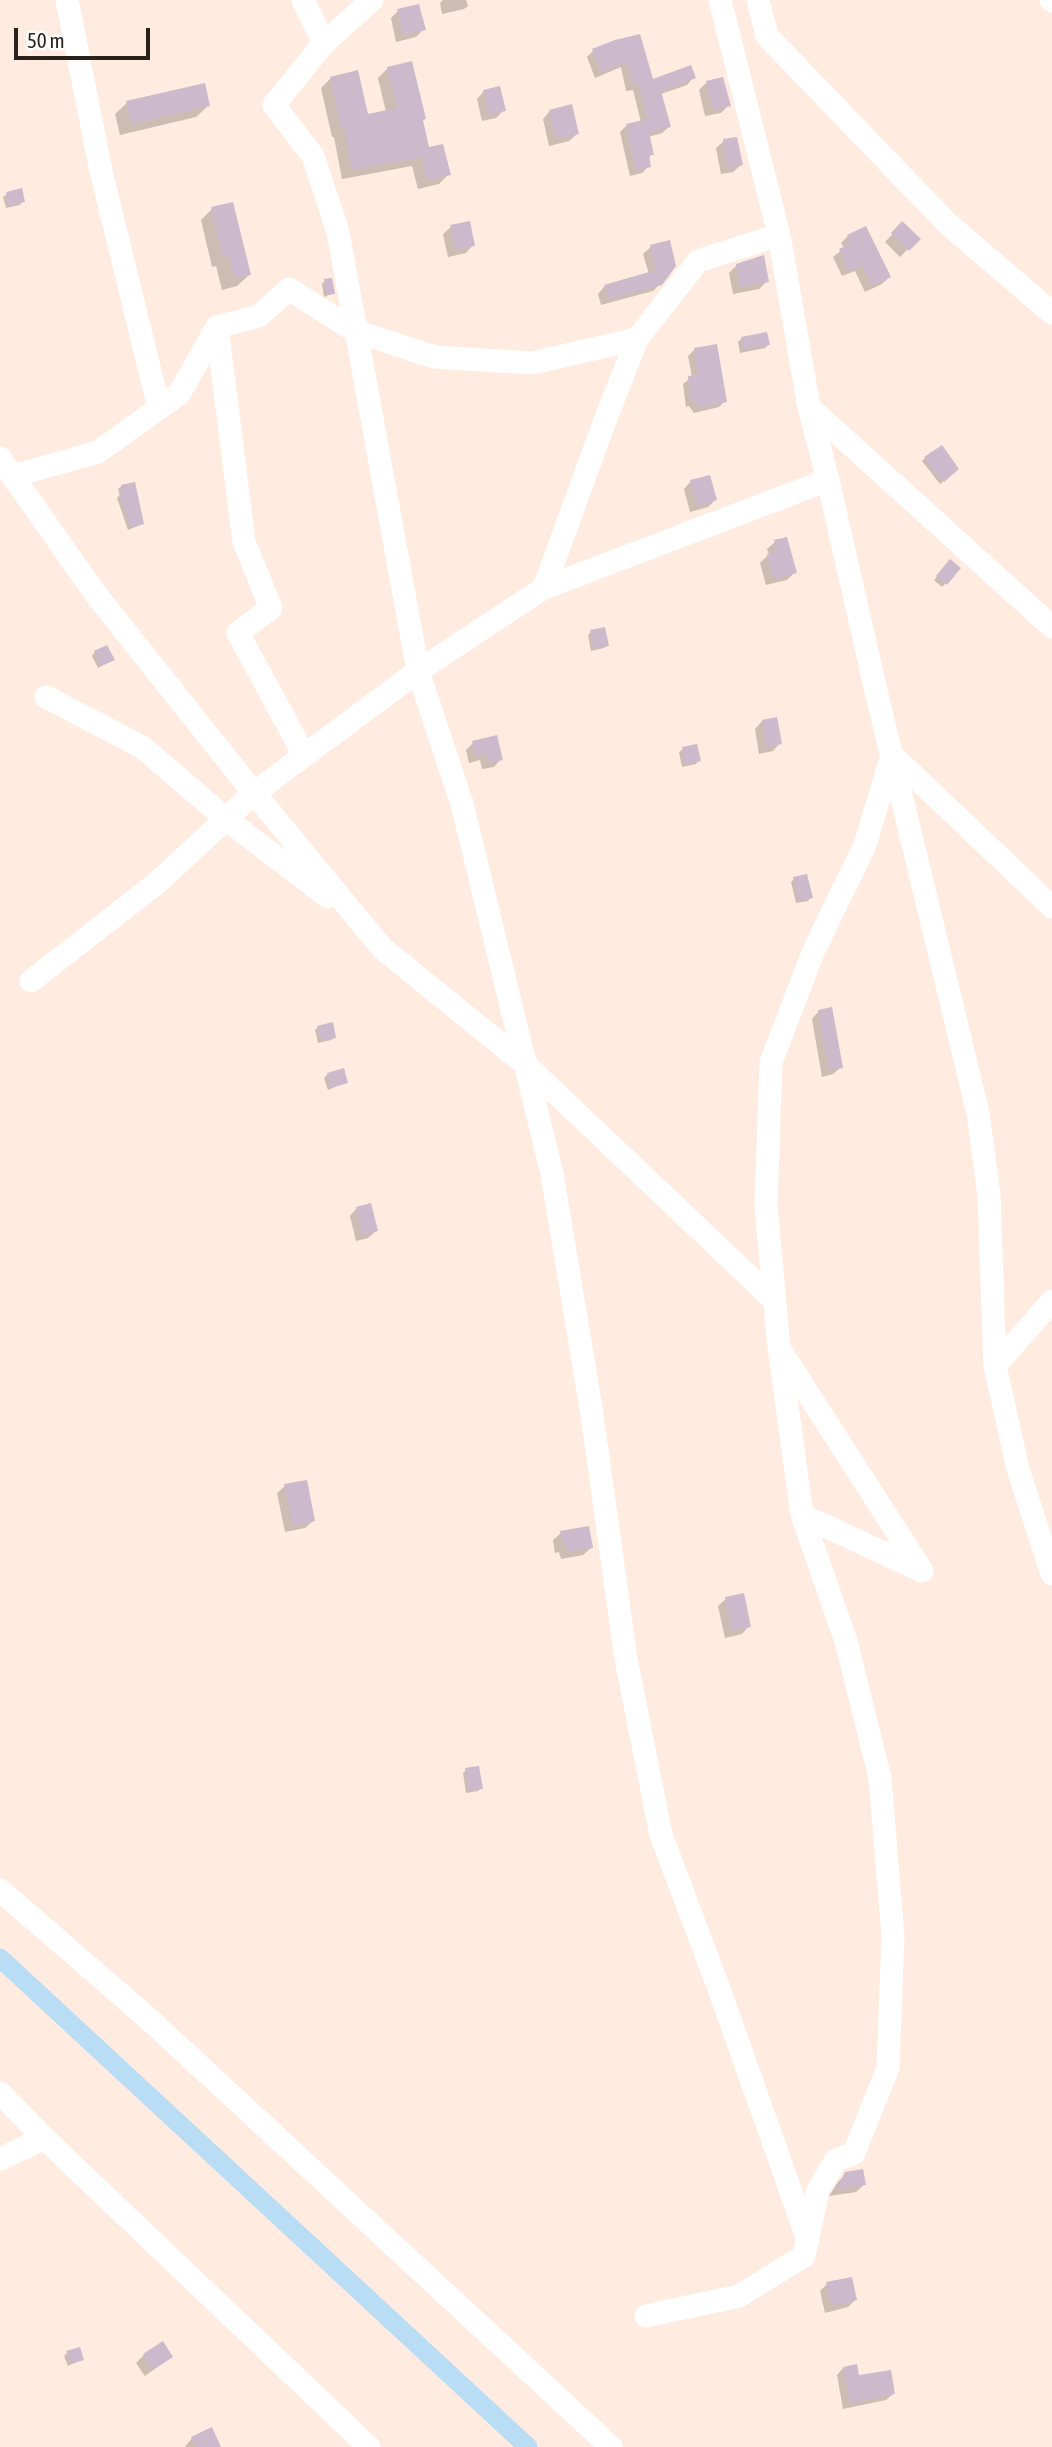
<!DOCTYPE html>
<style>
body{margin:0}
#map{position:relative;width:1052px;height:2447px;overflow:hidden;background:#ffebdf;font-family:"Asap Condensed",sans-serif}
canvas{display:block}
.scale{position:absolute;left:14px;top:28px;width:136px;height:32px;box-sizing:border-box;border:4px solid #2a211b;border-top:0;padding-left:9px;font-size:21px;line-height:24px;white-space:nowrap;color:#2a211b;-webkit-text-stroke:5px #fff;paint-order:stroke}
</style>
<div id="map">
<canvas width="1052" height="2447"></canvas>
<div class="scale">50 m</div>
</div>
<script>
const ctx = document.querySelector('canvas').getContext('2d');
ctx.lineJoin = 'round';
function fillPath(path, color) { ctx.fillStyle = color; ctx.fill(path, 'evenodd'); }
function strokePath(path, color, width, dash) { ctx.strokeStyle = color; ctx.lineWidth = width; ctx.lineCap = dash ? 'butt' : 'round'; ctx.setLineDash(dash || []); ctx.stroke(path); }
fillPath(new Path2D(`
 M443,0H466L468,6L464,9L442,14L440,3Z
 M398,11L424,29L416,37L396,42L391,18Z
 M616,41L651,82L693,78L687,85L661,94L669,127L662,133L648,137L652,154L648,159L649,166L642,173L630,176L620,132L626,126L641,122L633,90L626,91L621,67L595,78L587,57L593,51Z
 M388,68L424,119L422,121L427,149L449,174L439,184L418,189L412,166L342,179L334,137H332L321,88L331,78L367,116L386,112L378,78Z
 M706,83L729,105L721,113L705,116L699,90Z
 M484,91L504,110L496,118L482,121L477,99Z
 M127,103L208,106L196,117L120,135L115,114Z
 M550,111L577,134L569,141L549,146L543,119Z
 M724,141L741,165L733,172L721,174L716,148Z
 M7,194L23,201L20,205L6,208L3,197Z
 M212,209L249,275L237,286L222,290L216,266L212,267L201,220Z
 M902,224L918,239L900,257L885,242Z
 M451,227L473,245L466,253L448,257L443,234Z
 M848,236L889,277L882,284L865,292L855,271L842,276L833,257L844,248L841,243Z
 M651,247L660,284L653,291L601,305L598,294L605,286L649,274L643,254Z
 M737,265L767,281L759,289L733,294L729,273Z
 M325,281L333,293L324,297L322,284Z
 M742,338L768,345L765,348L740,353L738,342Z
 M694,350L725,401L719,407L694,413L689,406L686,407L683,384L692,377L688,356Z
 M925,458L957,469L940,484L922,461Z
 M691,481L715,500L708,507L690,512L684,489Z
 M122,486L142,524L128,530L117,498L120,495L118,489Z
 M775,542L795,572L787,580L766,585L760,563L769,554L767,549Z
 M947,564L959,568L942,587L934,580Z
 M591,632L607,645L604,648L591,651L588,635Z
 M95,652L113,660L98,668L92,656Z
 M762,721L780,743L773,751L759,754L755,729Z
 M473,743L501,759L494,767L482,769L480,760L469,763L466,750Z
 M683,749L699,760L696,764L682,767L679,752Z
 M794,879L811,897L808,901L796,903L791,882Z
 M819,1011L841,1067L833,1074L822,1077L812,1019Z
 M318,1027L335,1037L331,1040L318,1043L315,1030Z
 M328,1074L346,1082L328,1090L324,1078Z
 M357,1208L376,1231L368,1238L356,1241L350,1216Z
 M285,1486L313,1521L305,1528L285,1532L277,1493Z
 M561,1533L591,1548L583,1555L561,1559L559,1552L555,1553L553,1540Z
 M726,1599L749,1626L742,1634L725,1638L718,1606Z
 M466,1770L481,1788L478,1791L466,1793L463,1773Z
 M846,2174L864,2185L856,2192L829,2196L838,2182Z
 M827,2284L855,2300L848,2307L825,2313L820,2291Z
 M67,2353L82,2359L68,2366L64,2356Z
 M144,2355L171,2357L145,2376L136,2363Z
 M843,2368L858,2377L893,2394L886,2400L843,2409L837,2375Z
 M192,2438L219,2447H185Z`), '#0003');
strokePath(new Path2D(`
 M0,1958L528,2447`), '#b8ddf4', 19);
fillPath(new Path2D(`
 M419,4L426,30L403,35L397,9Z
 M640,34L653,79L691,65L696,78L661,91L671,127L649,132L654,155H649L651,167L636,170L626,124L648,119L639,84L633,85L627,62L602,72L592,49L615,40Z
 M412,61L426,119L423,120L429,147L443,144L451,175L428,180L422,157L352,170L344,128H341L330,77L358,70L368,114L397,108L387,67Z
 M723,77L731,106L713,110L706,81Z
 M205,83L210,106L131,124L126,101Z
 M500,86L506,111L489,114L483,90Z
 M572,104L579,134L556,139L549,110Z
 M737,137L743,165L728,168L723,139Z
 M22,188L25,202L9,206L6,192Z
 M233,202L251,275L234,279L228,255L223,257L211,207Z
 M470,221L475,246L455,250L450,225Z
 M902,221L921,239L909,251L891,233Z
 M866,226L891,277L872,286L862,265L849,271L839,249L851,244L847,235Z
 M670,240L676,266L662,285L609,299L604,285L656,270L650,245Z
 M764,255L769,282L740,287L736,264Z
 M332,278L335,294L327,295L324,279Z
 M767,332L770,345L743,350L741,337Z
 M717,344L727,402L700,408L696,401L691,402L688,376L698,375L694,348Z
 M942,445L959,469L944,482L933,471L924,457Z
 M710,475L717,500L698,506L690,480Z
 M135,482L144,524L131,528L119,493L122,492L121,485Z
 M787,537L797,573L773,579L767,554L777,551L774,540Z
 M950,559L961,568L947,585L936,576Z
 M605,627L609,646L594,649L590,630Z
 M107,645L115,660L101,666L94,651Z
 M777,717L782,744L766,747L762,720Z
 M497,735L503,760L489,763L487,754L476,757L472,741Z
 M697,744L701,761L685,764L682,747Z
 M807,874L813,898L799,901L793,877Z
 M832,1007L843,1068L829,1070L818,1010Z
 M333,1022L336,1038L321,1041L317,1026Z
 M344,1068L348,1083L331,1088L327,1073Z
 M371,1203L378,1231L363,1235L356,1207Z
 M307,1480L315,1521L292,1526L284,1484Z
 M589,1526L593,1548L568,1552L567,1546H563L560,1531Z
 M744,1593L751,1627L732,1631L725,1597Z
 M479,1766L483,1789L469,1791L465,1768Z
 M863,2169L866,2185L837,2190L845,2172Z
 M852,2277L857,2300L832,2306L826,2282Z
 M163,2341L173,2357L153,2370L143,2354Z
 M80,2347L84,2360L71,2364L66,2351Z
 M857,2364L859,2375L891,2370L895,2394L850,2403L843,2367Z
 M212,2427L221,2447H196L191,2437Z`), '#ccb9cc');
strokePath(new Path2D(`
 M67,0L101,171L159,408
 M303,0L324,43L274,105L313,156L338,232L418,671L462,804L552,1174L592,1415L626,1659L661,1835L718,1986L808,2240
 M720,0L779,235L809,407L828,480L876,691L978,1113L989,1195L995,1366L1018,1469L1052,1574
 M758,0L767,36L947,223L1052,313
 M1051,0L1052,1
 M324,43L372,0
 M217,327L244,542L271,608L238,633L304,755
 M809,407L1052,627
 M0,458L97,596L254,793L382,948L525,1064L774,1300
 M13,476L98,452L179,394L217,327L259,316L289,289L355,331L434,357L532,363L637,339
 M544,588L606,418L637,339L698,261L779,235
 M46,697L142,747L226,819L328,897
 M31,981L157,883L254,793L418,671L544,588L828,480
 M782,1353L922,1571L802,1515
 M995,1366L1052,1301
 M0,1890L150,2020L611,2447
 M0,2093L44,2138L369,2447
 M0,2159L44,2138
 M646,2316L739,2296L804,2256L818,2190L836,2160L854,2153L888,2068L893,1936L880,1778L846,1641L802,1515L779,1347L766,1207L771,1062L814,950L865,845L892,755L1052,907`), '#fff', 23);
</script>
